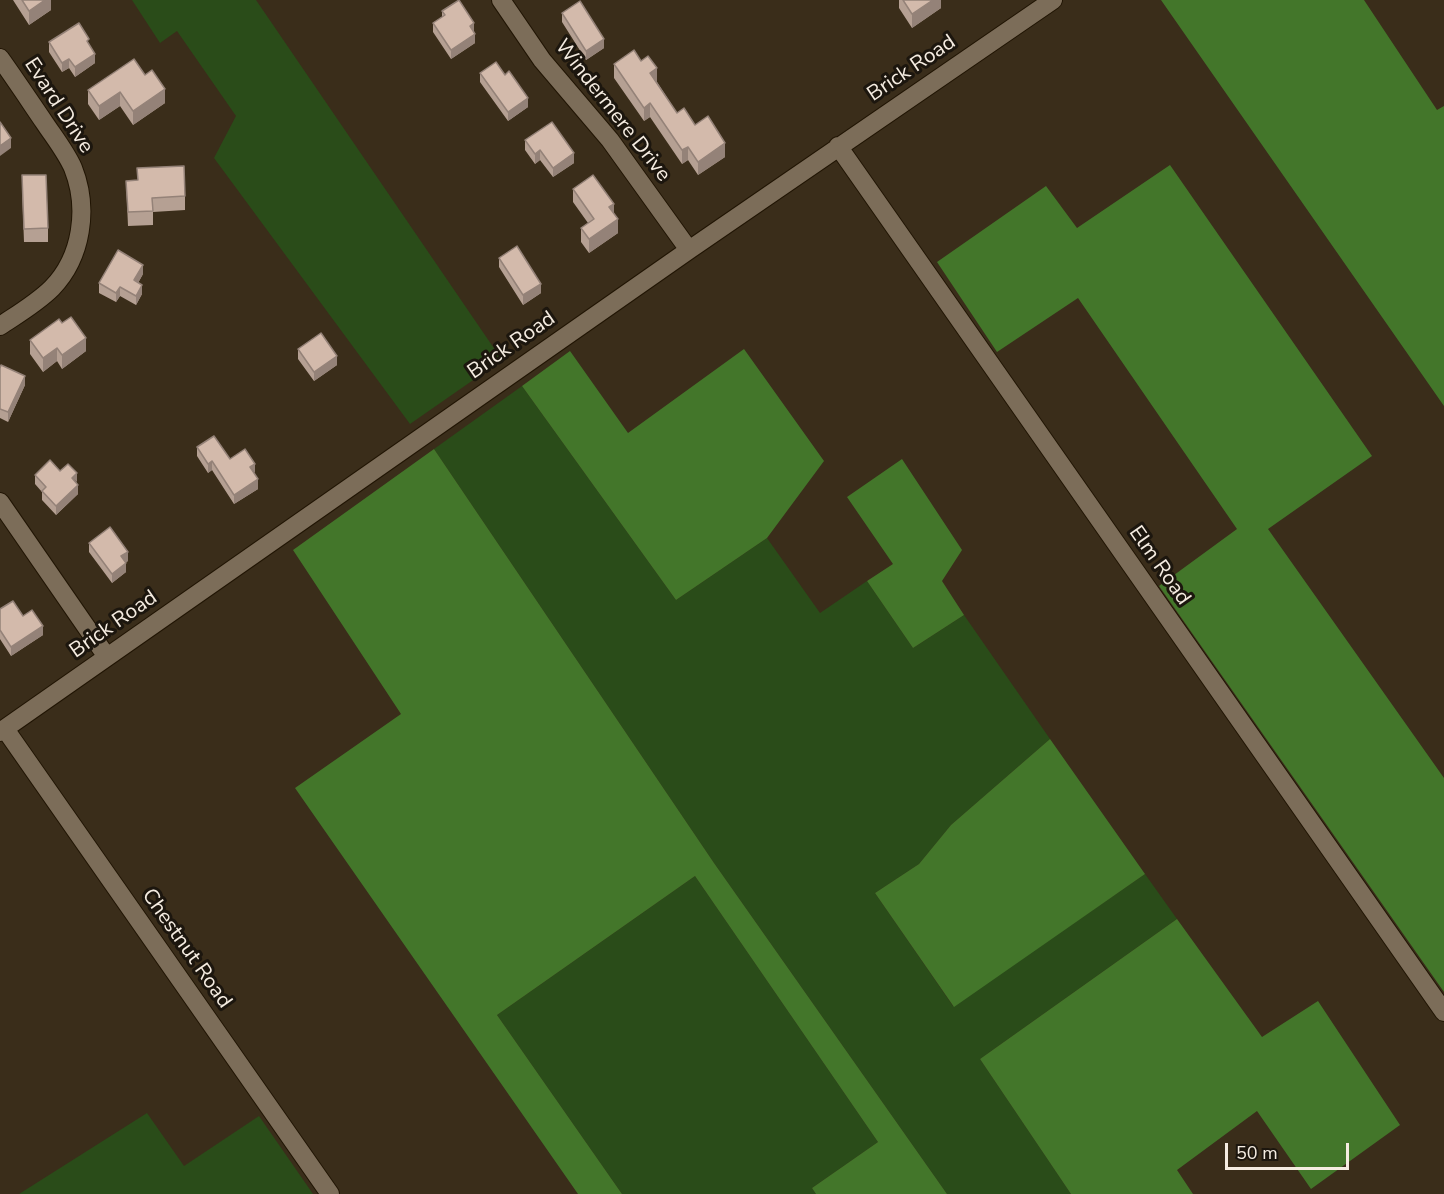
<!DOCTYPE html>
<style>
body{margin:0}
#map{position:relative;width:1444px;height:1194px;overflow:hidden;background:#3a2d1a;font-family:"Nunito Sans",sans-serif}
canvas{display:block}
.scale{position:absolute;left:1225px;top:1143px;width:124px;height:27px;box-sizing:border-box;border:3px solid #f5ece1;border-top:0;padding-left:8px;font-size:18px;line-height:21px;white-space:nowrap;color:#f5ece1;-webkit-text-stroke:4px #1c160e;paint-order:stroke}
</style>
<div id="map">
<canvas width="1444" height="1194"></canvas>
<div class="scale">50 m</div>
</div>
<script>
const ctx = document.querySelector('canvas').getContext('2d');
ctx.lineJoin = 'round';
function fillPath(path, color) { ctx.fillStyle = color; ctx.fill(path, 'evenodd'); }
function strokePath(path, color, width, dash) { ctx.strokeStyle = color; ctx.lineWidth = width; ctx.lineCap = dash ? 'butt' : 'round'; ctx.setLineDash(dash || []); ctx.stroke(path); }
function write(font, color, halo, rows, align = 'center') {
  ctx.font = font + ' "Nunito Sans",sans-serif'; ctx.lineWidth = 6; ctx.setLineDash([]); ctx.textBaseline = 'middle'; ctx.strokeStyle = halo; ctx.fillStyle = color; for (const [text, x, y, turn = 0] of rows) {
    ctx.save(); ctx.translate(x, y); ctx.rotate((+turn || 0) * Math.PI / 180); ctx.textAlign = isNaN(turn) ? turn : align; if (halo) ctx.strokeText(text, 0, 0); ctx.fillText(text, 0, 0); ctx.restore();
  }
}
fillPath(new Path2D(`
 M132,0H256L502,360L410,424L214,158L236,116L177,31L160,43Z
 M522,386L676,600L767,538L820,613L867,581L913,648L964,615L1050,739L951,825L919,864L875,893L953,1006L1145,874L1177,919L980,1059L1071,1194H947L714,863L434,449Z
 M695,876L878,1142L812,1188L816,1194H622L497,1015Z
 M147,1113L184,1166L259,1116L313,1194H19Z`), '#2a4c19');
fillPath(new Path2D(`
 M1161,0H1364L1437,110L1444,106V406Z
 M1170,165L1372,456L1268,529L1444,778V992L1159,586L1237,529L1078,298L997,352L937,262L1046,186L1077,228Z
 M744,349L824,461L767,538L676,600L522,386L570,351L628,433Z
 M434,449L714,863L947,1194H816L812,1188L878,1142L695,876L497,1015L622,1194H578L295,788L401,714L293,550Z
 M902,459L962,550L942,581L964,615L913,648L867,581L893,564L847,497Z
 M1050,739L1145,874L954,1007L875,893L919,864L951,825Z
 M1177,919L1262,1037L1318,1001L1400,1125L1311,1189L1257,1111L1177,1170L1193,1194H1071L980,1059Z`), '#43762a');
const minor = new Path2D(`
 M501,0L542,60L610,140L689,250
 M0,58C15,79 29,100 44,122C54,137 66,152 73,168C89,208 82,257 52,288C37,303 18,314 0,326
 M838,146L1444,1012
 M0,502L107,657
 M5,729L330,1194
 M0,732L689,250L1053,0`);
strokePath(minor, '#211504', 20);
strokePath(minor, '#7c6d59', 18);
fillPath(new Path2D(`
 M13,0H51V10L29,25Z
 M899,0H941V8L912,28L899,8Z
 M442,11L475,43L451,59L433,32V23L442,17Z
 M562,13L604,48L586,60L562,22Z
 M49,42L89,44L95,63L75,77L69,68L62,72L49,52Z
 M134,59L165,103L133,125L120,106L99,120L88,104V90Z
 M614,64L657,82L677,113L695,125L725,157L698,175L688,160L682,164L650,117L644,121L614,78Z
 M480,73L528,107L508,121L480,82Z
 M525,140L574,163L553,177L540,160L535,164L525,150Z
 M126,181L185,196V210L153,212V225L128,226Z
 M22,189L48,228V242H24Z
 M573,189L614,213L618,233L589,253L581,242V228L588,223L573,202Z
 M499,258L541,293L523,305L499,267Z
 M143,274L138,283L142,294L136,305L120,296L116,302L99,293V283Z
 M62,323L86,351L62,369L57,361L43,372L30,354V340Z
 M298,349L337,365L314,381L298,359Z
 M0,368L25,385L8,422L0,418Z
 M197,447L230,459L254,473L258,489L234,504L212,470L208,473L197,456Z
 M60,471L77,483L78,494L56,515L42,500V492L35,484V475Z
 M89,543L128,561L126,562V572L112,583L89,552Z
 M0,609L23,616L43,635L11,656L0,639Z`), '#b5a093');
fillPath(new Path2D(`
 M45,0H51V10L29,25V11Z
 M933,0H941V8L912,28V14Z
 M474,23V33L470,26Z
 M475,34V43L451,59V50Z
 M604,39V48L586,60V51Z
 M95,54V63L75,77V67Z
 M69,59V68L62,72V63Z
 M657,68V82L650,87V73Z
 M165,89V103L133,125V111Z
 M120,92V106L99,120V106Z
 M528,98V107L508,121V112Z
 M650,103V117L644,121V108Z
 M11,138V148L0,156V146Z
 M725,143V157L698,175V162Z
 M688,147V160L682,164V150Z
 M540,150V160L535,164V154Z
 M574,153V163L553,177V168Z
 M614,204V218L609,207Z
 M618,219V233L589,253V239Z
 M143,265V274L134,290V280Z
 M541,284V293L523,305V295Z
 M142,285V294L136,305V296Z
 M120,287V296L116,302V293Z
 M86,338V351L62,369V355Z
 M57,348V361L43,372V358Z
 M337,356V365L314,381V372Z
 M25,376V385L8,422V412Z
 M212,461V470L208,473V464Z
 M255,464V473L250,467Z
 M77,473V482L72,478Z
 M258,479V489L234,504V495Z
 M78,485V494L56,515V506Z
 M128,552V561L121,566V556Z
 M126,563V572L112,583V574Z
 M43,626V635L11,656V647Z`), '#948278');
const building = new Path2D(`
 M22,0H45L29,11Z
 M459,0L474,23L470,26L475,34L451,50L433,23L445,15L442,11Z
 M903,0H933L912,14Z
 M580,1L604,39L586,51L562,13Z
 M79,23L89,39L87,41L95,54L75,67L69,59L62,63L49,42Z
 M634,50L641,61L648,56L657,68L650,73L677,113L684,108L695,125L708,116L725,143L698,162L688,147L682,150L650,103L644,108L614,64Z
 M134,59L145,75L152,70L165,89L133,111L120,92L99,106L88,90Z
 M496,62L505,75L509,71L528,98L508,112L480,73Z
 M0,122L11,138L0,146Z
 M552,122L574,153L553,168L540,150L535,154L525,140Z
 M184,166L185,196L152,198L153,211L128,212L126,181L138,180L137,168Z
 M22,175H46L48,228L24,229Z
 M593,175L614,204L609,207L618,219L589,239L581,228L594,219L573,189Z
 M517,246L541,284L523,295L499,258Z
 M118,250L143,265L134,280L142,285L136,296L120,287L116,293L99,283Z
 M71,317L86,338L62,355L57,348L43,358L30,340L59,319L62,323Z
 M321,333L337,356L314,372L298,349Z
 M1,365L25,376L8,412L0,409V368Z
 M214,436L230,459L245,449L255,464L250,467L258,479L234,495L212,461L208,464L197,447Z
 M50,460L60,471L68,464L77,473L72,478L78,485L56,506L42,491L46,487L35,475Z
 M110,527L128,552L121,556L126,563L112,574L89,543Z
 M13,601L23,616L32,610L43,626L11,647L0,630V609Z`);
fillPath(building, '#d3baab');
strokePath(building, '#948278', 1.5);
write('21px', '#f5ece1', '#1c160e', [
 ["Brick Road",912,69,-34],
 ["Evard Drive",58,106,57],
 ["Windermere Drive",612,111,52],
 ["Brick Road",512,346,-35],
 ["Elm Road",1159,566,55],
 ["Brick Road",114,625,-35],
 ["Chestnut Road",186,949,55]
]);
</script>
